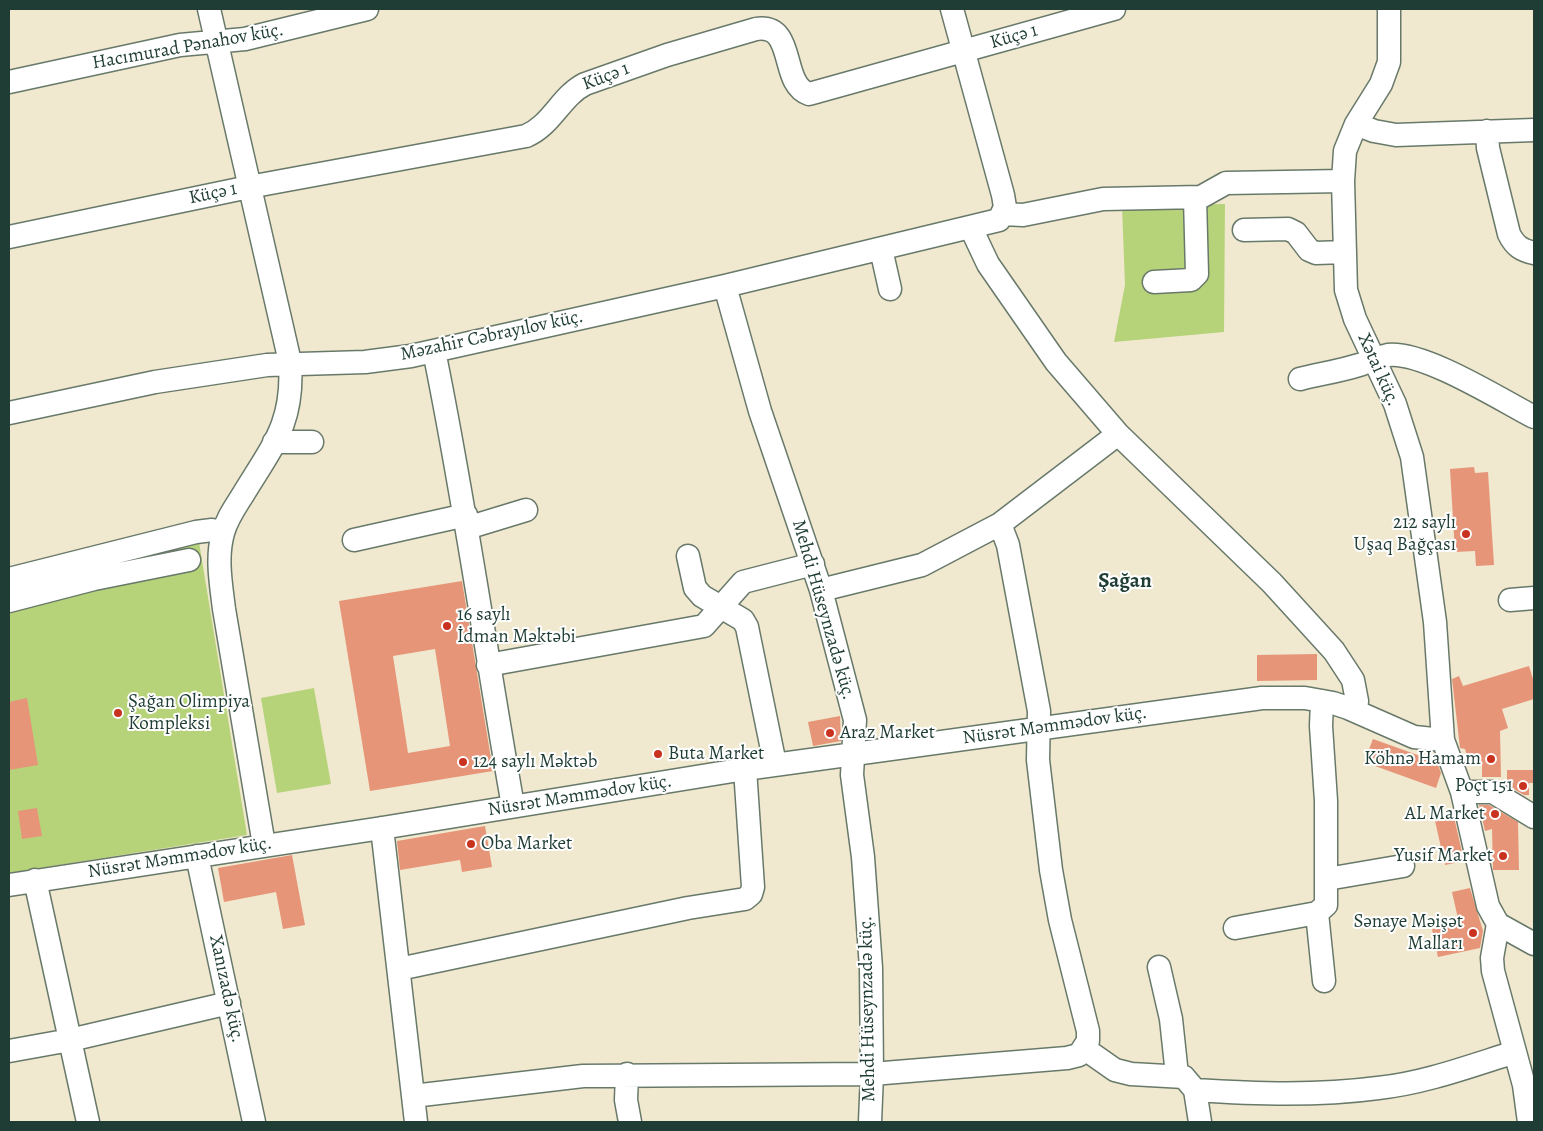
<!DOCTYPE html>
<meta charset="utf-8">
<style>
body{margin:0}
#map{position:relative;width:1543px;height:1131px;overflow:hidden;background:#f0e8cf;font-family:Alegreya,serif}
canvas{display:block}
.frame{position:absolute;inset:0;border:10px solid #1f3d34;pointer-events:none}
</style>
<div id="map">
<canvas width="1543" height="1131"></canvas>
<div class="frame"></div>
</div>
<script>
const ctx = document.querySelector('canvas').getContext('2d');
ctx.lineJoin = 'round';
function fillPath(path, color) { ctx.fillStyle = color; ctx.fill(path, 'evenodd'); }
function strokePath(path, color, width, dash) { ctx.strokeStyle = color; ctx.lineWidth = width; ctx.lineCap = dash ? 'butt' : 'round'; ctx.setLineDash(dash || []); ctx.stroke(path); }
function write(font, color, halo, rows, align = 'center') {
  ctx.font = font + ' Alegreya,serif'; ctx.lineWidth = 4; ctx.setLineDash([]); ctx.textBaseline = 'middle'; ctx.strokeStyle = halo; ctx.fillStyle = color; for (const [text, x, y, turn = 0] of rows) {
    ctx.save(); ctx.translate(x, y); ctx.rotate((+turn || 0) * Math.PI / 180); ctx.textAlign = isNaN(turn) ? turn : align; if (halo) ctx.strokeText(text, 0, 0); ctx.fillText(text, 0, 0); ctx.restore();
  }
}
fillPath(new Path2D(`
 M1225,204L1224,332L1114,342L1125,285L1122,206Z
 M199,542L247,835L9,873V591Z
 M314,688L331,784L277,793L261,698Z`), '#b7d379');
fillPath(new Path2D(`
 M1474,467L1475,473L1488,472L1494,565L1476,566L1475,551L1455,552L1450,469Z
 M462,581L493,771L370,791L339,601ZM435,649L450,746L408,753L393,656Z
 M1317,654V680L1257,681V655Z
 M1529,666L1534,682V699L1502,709L1508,728L1500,731L1501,777H1482V761L1469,762L1465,749L1460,748L1452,679L1459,676L1463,686Z
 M27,698L38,765L9,770V702Z
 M840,716L841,741L813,746L808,722Z
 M1373,739L1437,762L1441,773L1436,788L1364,762Z
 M1507,770H1534V783H1529V795H1524L1507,785Z
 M1479,805H1489L1518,822L1519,870H1493L1492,829L1485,831Z
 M37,808L42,836L22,839L18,811Z
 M1454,817L1464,861L1445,865L1435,821Z
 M485,826L492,867L462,872L460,860L400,870L397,841Z
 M292,855L305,925L283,929L276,892L224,902L218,868Z
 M1470,888L1483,931L1480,948L1438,957L1432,929L1459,923L1452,892Z`), '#e69578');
const minor = new Path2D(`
 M209,9L290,362C294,422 274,444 244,493C236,506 227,518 223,533C216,558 221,584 224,609L264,845
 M1389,9V62L1381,84L1356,124L1345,151L1343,181L1346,290L1355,319L1395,404L1412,457L1435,622L1443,740L1462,792L1488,906L1498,924L1534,944
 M9,82L180,45L245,39L367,9
 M1356,124L1374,131L1396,135L1534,130
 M1487,131L1488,148L1509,234C1515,246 1521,250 1534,253
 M1003,214L1023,215L1103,199L1201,197L1226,183L1343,181
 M971,228L988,264L1056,362L1118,434L1272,583L1334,651L1353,680L1357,701L1356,711
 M1244,230L1288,229L1296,233L1309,250L1316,253L1345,252
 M9,237L249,187L526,136C552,125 561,96 585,84L667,55L756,29C797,23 779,84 809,94L1114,9
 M881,249L890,289
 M1154,282L1191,280L1197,274L1195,198
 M725,286L760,411L821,590L855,720L852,775L863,857L871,968L872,1074L870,1122
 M434,351C465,502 486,654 513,806
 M1300,379C1320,374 1340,371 1359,365C1369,362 1378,357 1388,355C1424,351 1501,400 1534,417
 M9,413L155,382L267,365L365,362L411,356L725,286L999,220L1005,207L1003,195L952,9
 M274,442H312
 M467,528L526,510
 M354,540L466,515
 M688,556L695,588L702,596L743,620L747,627L775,764
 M9,579L196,532L212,530L223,532
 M821,590L922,565L1000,524L1118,434
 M1510,600L1534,598
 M9,601L94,579L189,560
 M488,665L704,626L743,582L813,564
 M1462,792H1493L1534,817
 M382,828L416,1122
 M197,856L254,1122
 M1327,879L1403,866
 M35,880L88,1122
 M9,885L382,828L745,769L1262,698H1305L1333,703L1348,708L1414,737L1443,740
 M1317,913L1324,981
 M1498,924L1492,958L1493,971L1524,1085L1529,1122
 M1235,928L1317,913L1326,905V801L1321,726L1322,701
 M1159,967L1171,1019L1177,1075
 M399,969L688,908L745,899L751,894L753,887L745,769
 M1085,1049L1115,1070L1131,1074L1184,1077L1195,1090L1200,1122
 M9,1051L70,1040L229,1003
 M627,1074L626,1100L630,1122
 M1195,1090C1256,1094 1318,1096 1378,1088C1425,1083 1470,1066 1515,1052
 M413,1096L583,1076L872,1074L1067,1058L1079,1055L1088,1041V1031L1060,920L1051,870L1038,760L1039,711L1008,545L1000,524`);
strokePath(minor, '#68796a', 25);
strokePath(minor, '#fff', 22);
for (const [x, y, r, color] of [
 [1466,534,5,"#c8321e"],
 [447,626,5,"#c8321e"],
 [118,713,5,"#c8321e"],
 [830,733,5,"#c8321e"],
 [658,754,5,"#c8321e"],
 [1491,759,5,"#c8321e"],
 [463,762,5,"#c8321e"],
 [1523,786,5,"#c8321e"],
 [1495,814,5,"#c8321e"],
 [471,844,5,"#c8321e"],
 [1503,856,5,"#c8321e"],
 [1473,933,5,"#c8321e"]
]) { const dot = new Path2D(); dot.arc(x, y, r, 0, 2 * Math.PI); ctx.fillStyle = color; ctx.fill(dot); strokePath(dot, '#fff', 2); }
write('19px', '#1f3d34', '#fff', [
 ["Küçə 1",1014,37,-16],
 ["Hacımurad Pənahov küç.",188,47,-10],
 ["Küçə 1",606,77,-21],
 ["Küçə 1",213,194,-12],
 ["Məzahir Cəbrayılov küç.",492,336,-12],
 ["Xətai küç.",1378,370,66],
 ["Mehdi Hüseynzadə küç.",823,610,74],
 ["Nüsrət Məmmədov küç.",1055,726,-8],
 ["Nüsrət Məmmədov küç.",580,796,-9],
 ["Nüsrət Məmmədov küç.",180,858,-9],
 ["Xanızadə küç.",226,989,78],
 ["Mehdi Hüseynzadə küç.",868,1009,-91]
]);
write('19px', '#1f3d34', '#fff', [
 ["212 saylı",1456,523],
 ["Uşaq Bağçası",1456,545],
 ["16 saylı",457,615,"left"],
 ["İdman Məktəbi",457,637,"left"],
 ["Şağan Olimpiya",128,702,"left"],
 ["Kompleksi",128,724,"left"],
 ["Araz Market",840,733,"left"],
 ["Buta Market",668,754,"left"],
 ["Köhnə Hamam",1481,759],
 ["124 saylı Məktəb",473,762,"left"],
 ["Poçt 151",1513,786],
 ["AL Market",1485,814],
 ["Oba Market",481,844,"left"],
 ["Yusif Market",1493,856],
 ["Sənaye Məişət",1463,922],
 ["Malları",1463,944]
], 'right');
write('bold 21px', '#1f3d34', '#fff', [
 ["Şağan",1125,582]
]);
</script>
